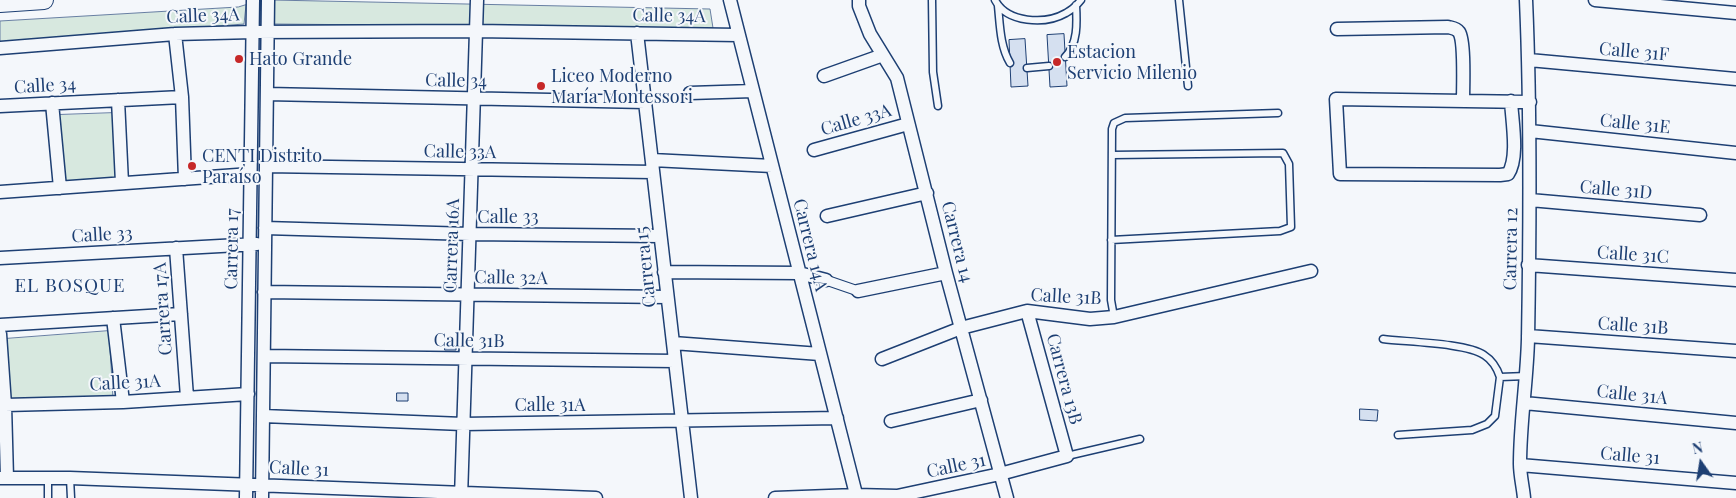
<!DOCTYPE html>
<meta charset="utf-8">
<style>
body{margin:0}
#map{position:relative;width:1736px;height:498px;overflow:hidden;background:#f4f7fb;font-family:"Playfair Display",serif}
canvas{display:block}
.north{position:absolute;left:1676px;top:438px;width:50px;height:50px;-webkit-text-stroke:4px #f4f7fb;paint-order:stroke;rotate:347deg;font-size:14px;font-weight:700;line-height:20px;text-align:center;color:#1d3f73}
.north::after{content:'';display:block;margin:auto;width:18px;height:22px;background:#1d3f73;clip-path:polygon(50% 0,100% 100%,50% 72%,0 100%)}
</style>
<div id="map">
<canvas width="1736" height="498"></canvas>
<div class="north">N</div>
</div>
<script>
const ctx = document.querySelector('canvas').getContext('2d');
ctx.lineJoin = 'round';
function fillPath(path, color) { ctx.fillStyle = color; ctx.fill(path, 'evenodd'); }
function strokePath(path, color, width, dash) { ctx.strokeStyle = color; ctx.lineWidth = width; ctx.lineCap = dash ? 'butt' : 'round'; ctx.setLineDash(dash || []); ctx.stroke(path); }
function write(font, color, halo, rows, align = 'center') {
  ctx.font = font + ' "Playfair Display",serif'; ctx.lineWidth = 4; ctx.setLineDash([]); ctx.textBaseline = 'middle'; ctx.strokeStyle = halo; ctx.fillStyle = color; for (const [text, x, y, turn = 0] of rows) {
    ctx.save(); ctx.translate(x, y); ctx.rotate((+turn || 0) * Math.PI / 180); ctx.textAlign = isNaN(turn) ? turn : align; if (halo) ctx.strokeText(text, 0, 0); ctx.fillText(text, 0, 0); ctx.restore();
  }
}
const green = new Path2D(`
 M272,0L710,9L713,28L272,24Z
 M246,5L244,24L0,43V21L238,7Z
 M114,113L117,180L64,186L56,115Z
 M109,331L113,398L8,402L4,339Z`);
fillPath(green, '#d7e8df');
strokePath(green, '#687fa3', 1);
const building = new Path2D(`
 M1064,34L1067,86L1050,87L1047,35Z
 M1025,39L1028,86L1011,87L1009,40Z
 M445,345H456V350H445Z
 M397,393H408V401H397Z
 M1360,409L1378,410L1377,421L1360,420Z`);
fillPath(building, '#d5e0f0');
strokePath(building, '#1d3f73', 1);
const service = new Path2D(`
 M932,0L933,72L938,106
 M995,0C1007,23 1045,25 1066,13C1072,10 1077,5 1081,0
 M1179,0L1188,86
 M998,6C1000,25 1000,46 1010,63
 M1065,57C1078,44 1077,23 1076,5
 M1027,68L1049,66
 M1111,240L1280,231L1291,227L1289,164L1283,153L1112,155
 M1114,317L1111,300L1112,129L1114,123L1125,118L1278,113
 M1383,339C1406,342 1467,343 1484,355C1492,360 1497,368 1500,377L1527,376
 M1398,435L1472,430L1487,424L1495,416L1500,377
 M1067,456L1140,439
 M70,478L71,498
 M48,498V478`);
const pedestrian = new Path2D(`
 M826,280L858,291`);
const minor = new Path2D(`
 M730,0L857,498
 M859,0V6L870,34L897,78L946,273L1007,498
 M1595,0L1736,13
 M1337,29L1448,27C1452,28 1456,28 1459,32C1465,41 1463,88 1463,101
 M637,33L691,498
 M175,34L182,97L185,179
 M0,48L175,34L253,32L476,31L738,35
 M1529,60L1736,79
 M824,76L883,55
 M690,93L753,91
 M267,94L645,102
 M118,100L122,183
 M1511,101C1512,121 1519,158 1508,174L1500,175L1340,174L1336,99L1530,102
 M52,103L60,188
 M0,106L182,97
 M1530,131L1736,153
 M814,150L908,124
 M652,160L772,166
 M266,166L653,172
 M0,192L251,174
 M1530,200L1700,215
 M827,216L927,193
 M265,228L470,234L660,236
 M176,248L187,397
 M0,258L257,244
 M1528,265L1736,280
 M664,272L799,273L826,280
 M858,291L946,273
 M264,292L667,297
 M113,318L123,402
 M0,325L181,314
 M0,334L5,405L7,478
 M1528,336L1736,351
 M673,343L820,354
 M264,356L675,361
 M882,359L961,328L1027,311L1090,319L1114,317L1311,271
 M1524,403L1736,423
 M5,405L123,402L248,394
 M263,416L463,424L837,418
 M891,421L981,400
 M1520,465L1736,483
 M0,478H70L596,498
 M246,498L253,0
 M262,498L268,0
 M461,498L477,0
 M775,498L856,495L897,496L1000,474L1067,456L1027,311
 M1524,498C1523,487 1520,475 1520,464C1520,422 1527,380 1528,339C1530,226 1531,113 1526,0`);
const secondary = new Path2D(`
 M0,3L44,0`);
strokePath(service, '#1d3f73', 9);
strokePath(pedestrian, '#1d3f73', 11);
strokePath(minor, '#1d3f73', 15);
strokePath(secondary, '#1d3f73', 20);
strokePath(service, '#f4f7fb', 6);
strokePath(pedestrian, '#f4f7fb', 9);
strokePath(minor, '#f4f7fb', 12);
strokePath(secondary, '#f4f7fb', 18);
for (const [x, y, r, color] of [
 [239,59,5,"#c62828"],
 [1057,62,5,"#c62828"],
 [541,86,5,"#c62828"],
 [192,166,5,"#c62828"]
]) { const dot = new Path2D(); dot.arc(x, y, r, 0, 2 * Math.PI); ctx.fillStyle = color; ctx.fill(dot); strokePath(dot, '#f4f7fb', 2); }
write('18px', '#1d3f73', '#f4f7fb', [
 ["Calle 34A",203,16,-2],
 ["Calle 34A",669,16,1],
 ["Calle 31F",1634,52,5],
 ["Calle 34",456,81,1],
 ["Calle 34",45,86,-3],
 ["Calle 33A",856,120,-16],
 ["Calle 31E",1635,124,6],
 ["Calle 33A",460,152,1],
 ["Calle 31D",1616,190,5],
 ["Calle 33",508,217],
 ["Calle 33",102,235,-3],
 ["Carrera 14",957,242,76],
 ["Carrera 14A",810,245,76],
 ["Carrera 16A",452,246,-88],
 ["Carrera 17",232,249,-89],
 ["Carrera 12",1511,249,-89],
 ["Calle 31C",1633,255,4],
 ["Carrera 15",646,267,-96],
 ["Calle 32A",511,278,1],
 ["Calle 31B",1066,297,3],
 ["Carrera 17A",163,309,-94],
 ["Calle 31B",1633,326,4],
 ["Calle 31B",469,341,1],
 ["Carrera 13B",1064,379,75],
 ["Calle 31A",125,383,-3],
 ["Calle 31A",1632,395,6],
 ["Calle 31A",550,405],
 ["Calle 31",1630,456,5],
 ["Calle 31",956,466,-12],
 ["Calle 31",299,469,3]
]);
write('18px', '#1d3f73', '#f4f7fb', [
 ["Estacion",1067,52],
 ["Servicio Milenio",1067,73],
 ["Hato Grande",249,59],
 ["Liceo Moderno",551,76],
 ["María Montessori",551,97],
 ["CENTI Distrito",202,156],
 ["Paraíso",202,177]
], 'left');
ctx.letterSpacing = '1px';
write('19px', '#1d3f73', '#f4f7fb', [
 ["EL BOSQUE",70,286]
]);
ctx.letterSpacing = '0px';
</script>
